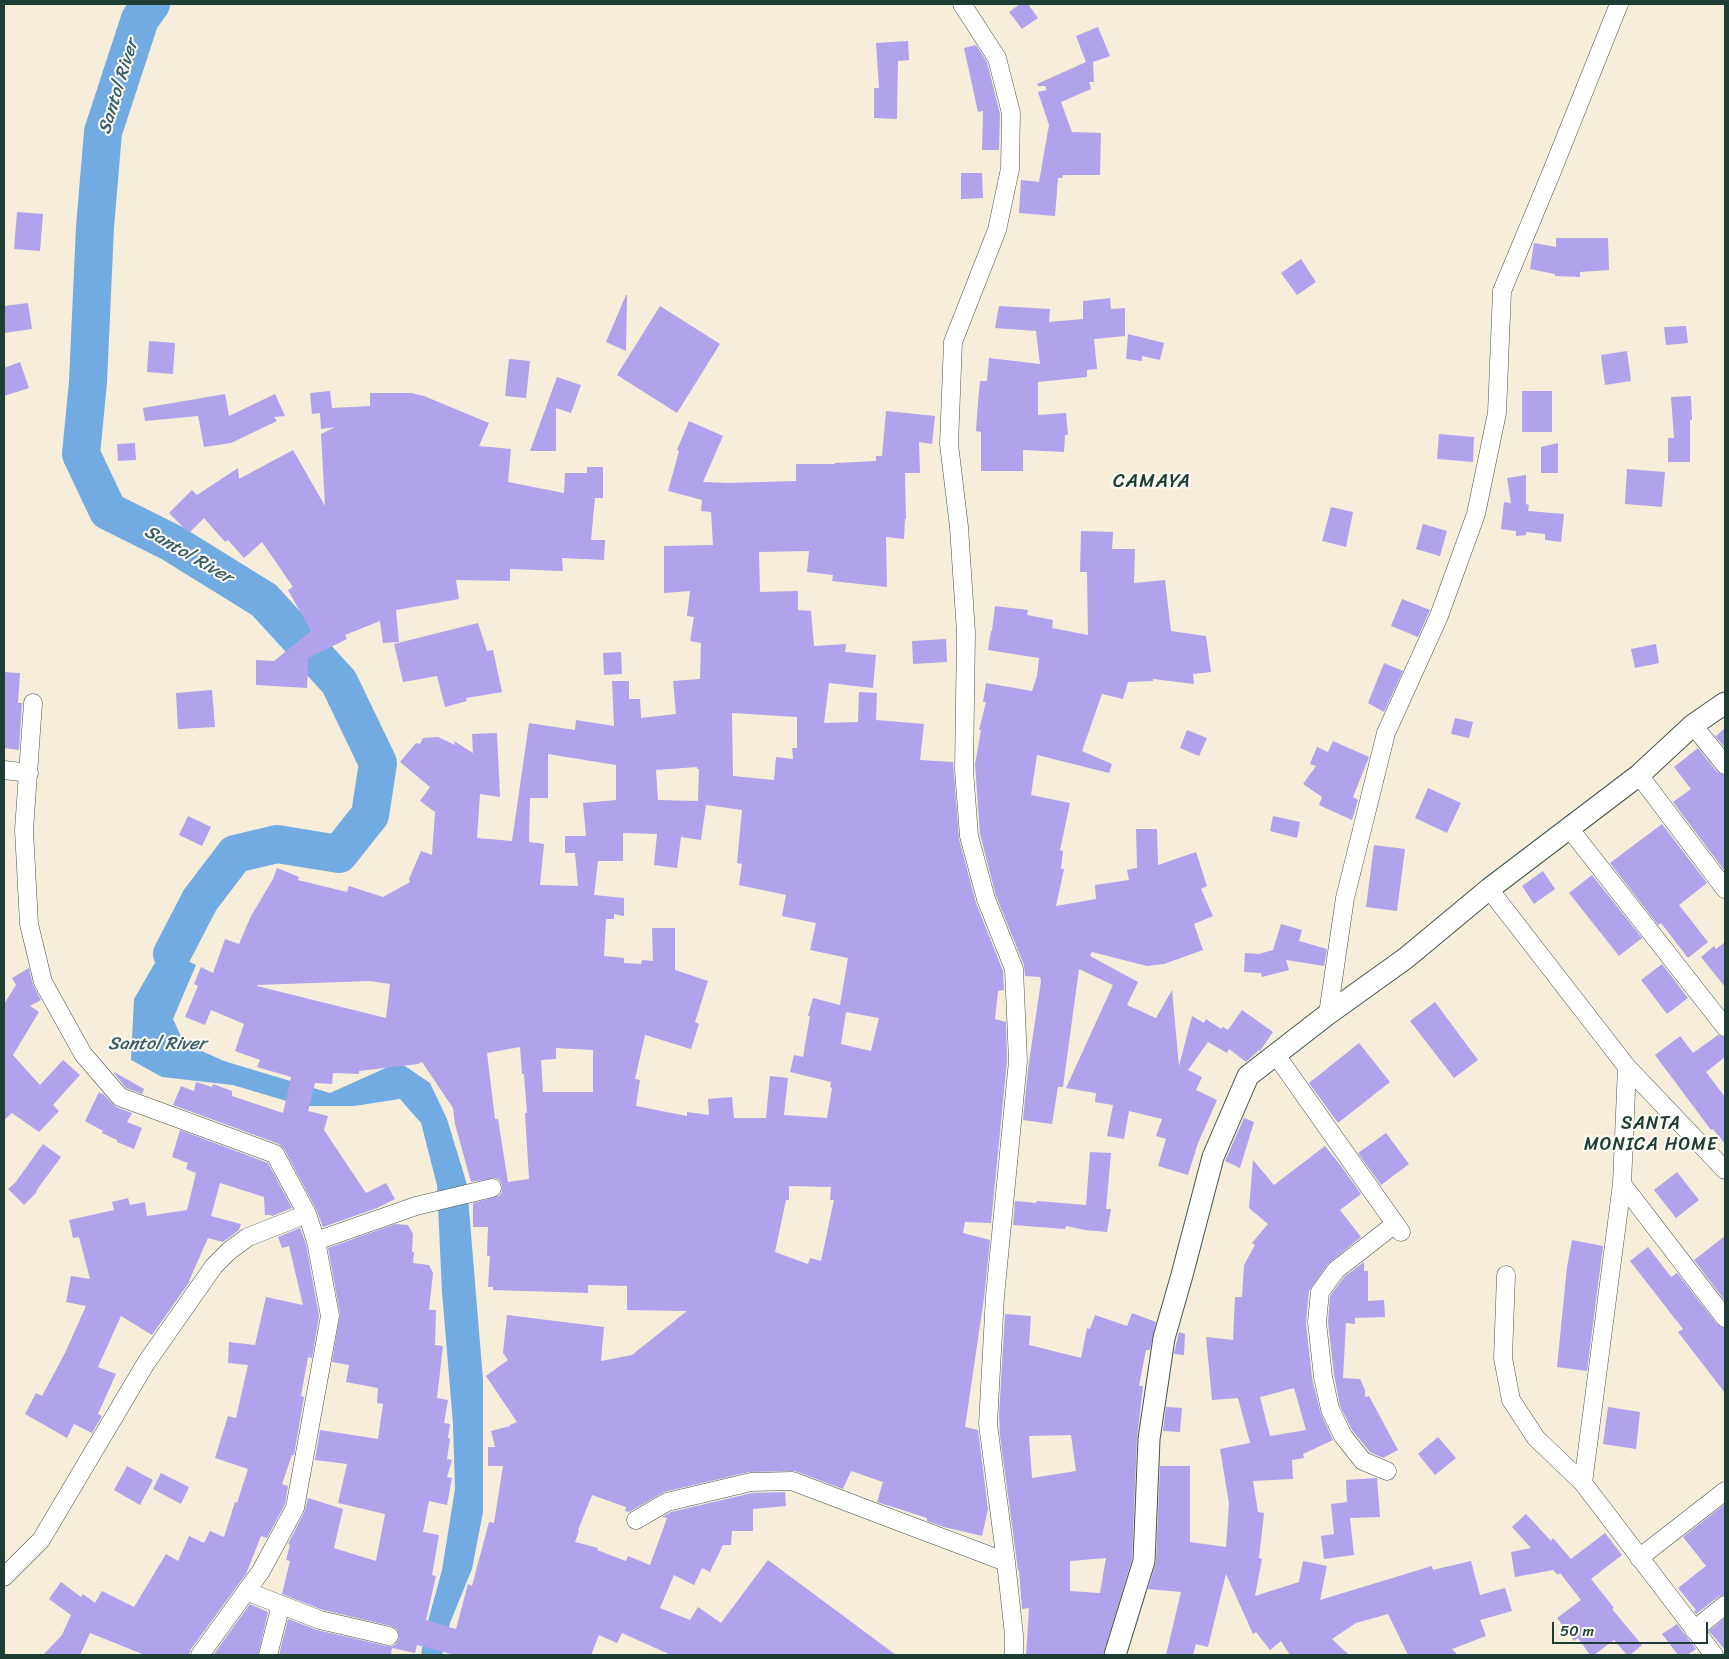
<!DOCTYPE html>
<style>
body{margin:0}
#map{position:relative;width:1729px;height:1659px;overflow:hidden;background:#f6edda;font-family:Sriracha,sans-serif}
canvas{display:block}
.frame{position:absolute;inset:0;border:5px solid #1f3d34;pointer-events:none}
.scale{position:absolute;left:1552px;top:1622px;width:156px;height:22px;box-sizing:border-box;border:2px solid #1f3d34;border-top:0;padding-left:6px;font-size:15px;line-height:18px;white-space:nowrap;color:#1f3d34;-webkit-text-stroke:4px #fdfcf7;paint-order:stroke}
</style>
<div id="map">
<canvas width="1729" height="1659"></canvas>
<div class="frame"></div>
<div class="scale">50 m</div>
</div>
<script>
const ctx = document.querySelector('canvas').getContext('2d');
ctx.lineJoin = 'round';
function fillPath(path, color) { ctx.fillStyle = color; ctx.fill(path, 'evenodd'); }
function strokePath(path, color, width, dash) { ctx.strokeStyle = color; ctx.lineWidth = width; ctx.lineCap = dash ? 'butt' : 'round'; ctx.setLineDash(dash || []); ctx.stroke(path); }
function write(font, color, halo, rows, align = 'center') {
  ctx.font = font + ' Sriracha,sans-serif'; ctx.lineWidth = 4; ctx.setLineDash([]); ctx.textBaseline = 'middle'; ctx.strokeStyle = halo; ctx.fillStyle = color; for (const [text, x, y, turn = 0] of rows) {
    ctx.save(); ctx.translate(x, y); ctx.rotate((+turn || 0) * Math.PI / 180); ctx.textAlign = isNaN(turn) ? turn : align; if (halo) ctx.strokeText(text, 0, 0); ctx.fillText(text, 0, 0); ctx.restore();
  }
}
fillPath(new Path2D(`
 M163,949L196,965L173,1019L184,1043L224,1061L330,1093L399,1062L430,1083L447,1119L462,1168L467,1185L483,1380V1512L472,1569L450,1623L442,1655H421L424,1636L442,1570L455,1489L453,1424L442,1292L437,1185L421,1123L400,1099L354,1106H303L233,1085L162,1077L131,1060L134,999Z`), '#72abe2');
strokePath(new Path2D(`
 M151,4L140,19L103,132L95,227L88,382L81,454L108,511L172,543L264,600L339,682L378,763L370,815L339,854L277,844L235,854L200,900L172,954`), '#72abe2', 38);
fillPath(new Path2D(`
 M1020,4H1028L1038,18L1022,29L1009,12Z
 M1098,27L1110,56L1093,62L1094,82H1089L1091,89L1061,102L1072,132L1101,133L1100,175H1063L1062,178H1058L1055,216L1019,213L1021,180L1039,182L1049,125L1038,92L1047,90L1045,86H1038L1037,84L1086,62L1076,36Z
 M908,41L909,60L898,61L897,119L874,118V88H879L876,43Z
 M976,45L987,62L1000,114L999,150H982L983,111L978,112L964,48Z
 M961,173H982L983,198L961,199Z
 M17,212L43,214L40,251L14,249Z
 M1556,238H1608L1609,270L1580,272V277L1555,276V274L1530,269L1534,243L1556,247Z
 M1301,259L1316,282L1297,295L1281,273Z
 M626,295H627L626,351L606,342Z
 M1110,298L1111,309L1125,308V336L1094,339L1097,369L1087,370V377L1038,382V415L1066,413L1068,435H1065L1064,452L1023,450V471H981V432L976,431L978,402L980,381H987L989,358L1040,364L1036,331L995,328L999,306L1050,309L1049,322L1083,319V301Z
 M28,303L32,329L4,333V306Z
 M660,306L720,344L677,413L617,375Z
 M1686,326L1688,343L1666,345L1664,327Z
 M1128,334L1164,343L1160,360L1142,356V361L1126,359Z
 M149,341L175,343L173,374L147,372Z
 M1627,351L1631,381L1605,385L1601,355Z
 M509,359L530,361L526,398L505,396Z
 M20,362L29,388L4,396V368Z
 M557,377L581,385L571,413L556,408V451H530Z
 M330,391L332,408L370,406V393H411L424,396L489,423L479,446L511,449L508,482L564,493L565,473H587V467H603V498H595L591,540H605L604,560L562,558L563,571L510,569V581L456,580L459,599L396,610L399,642L383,643L380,621L345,635L347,639L308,658L307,688L256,685V660L274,661L311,631L288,590L293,587L262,542L244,558L228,540L225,542L204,518L189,533L169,513L192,490L197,495L238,468L239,479L293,450L325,506L321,434L335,427L321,429L320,413L312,414L310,393Z
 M1522,391H1552V432H1522Z
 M225,394L229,416L275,394L285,416L274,417L277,421L231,443L204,447L198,416L145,421L143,408Z
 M1691,396L1692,420H1690V462H1668V438H1674L1671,397Z
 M886,411L935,416L932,444L919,442L920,473H905L906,519H905L904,539L886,537L887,587L832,581L833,575L807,572L809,551L759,552L760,592L798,591V610L811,611L814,646L846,644L845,652L876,655L873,688L829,683L824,723L858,722L859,692L877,693L876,720L924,724L920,760L953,762L959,839L976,903L1003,971L1004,990L998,991L995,1019L1006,1022L1007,1061L991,1223L965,1222L963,1233L990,1240L984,1298L965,1427L978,1430L988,1509L982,1536L944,1527L927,1521V1518L877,1502L883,1482L851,1471L843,1489L795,1471L749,1472L664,1492L629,1512L625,1511L626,1507L592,1495L578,1530L579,1531L575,1542L598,1548L597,1550L626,1561L628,1556L650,1565L667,1518L662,1517L671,1512L752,1493L785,1492L786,1506L753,1509V1531H732L731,1545H723L710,1572L702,1568L694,1585L674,1575L660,1608L690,1620L698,1607L721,1623L768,1560L896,1655H671L622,1633L617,1643L599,1635L591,1655H455L417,1645L415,1653L392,1648L391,1655H279L288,1619L317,1630L387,1646H392L396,1644L399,1638L397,1629L391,1626L323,1610L282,1594L290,1561L286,1560L290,1545L288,1544L304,1513L308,1498L343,1509L334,1548L376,1561L385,1514L338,1503L347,1464L315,1460L320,1430L378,1439L383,1404L377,1403L378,1388L346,1382L349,1365L332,1362L340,1314L328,1248L395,1224L408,1225L413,1234L412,1252H414L413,1263L429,1265L433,1273L429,1310H436L435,1345L443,1346L437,1398L448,1400L444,1423L450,1424L448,1438L450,1439L447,1459L452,1460L447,1477L452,1478L447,1505L429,1501L423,1532L439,1535L432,1575L436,1576L426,1620L456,1629L468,1584L472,1586L489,1522L494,1523L503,1466H488V1447H495L491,1431L510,1426V1425L517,1422L486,1376L508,1360L503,1353L507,1315L604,1327L601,1361L632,1355L687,1311L627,1310V1286L588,1285V1293L493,1290V1287H488L490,1256H487L488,1227H473V1203L499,1196L502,1192V1185L499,1180L495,1178L471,1182L455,1124L453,1108L422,1062L418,1064L359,1071V1074L333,1073L332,1084L315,1083L308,1111L328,1116L324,1130L366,1193L386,1183L395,1199L377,1208L323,1227L316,1209L284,1149L279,1144L173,1105L181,1086L194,1091L196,1082L212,1087L213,1084L232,1091V1096L283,1113L291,1077L257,1067L260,1060L235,1051L244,1024L211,1010L205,1025L185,1017L198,986L194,984L201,967L213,973L225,939L239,944L251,916L273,879L277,868L299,877L298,880L347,892L349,886L383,897L410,882L409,879L421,851L432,855L435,812L420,801L430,787L400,762L416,743L420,744L423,738L438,737L455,745L454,741L473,753L472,734L497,733L500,797L480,794L477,838L512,841L529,723L575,730L576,720L614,726L612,681H629V699H640L641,718L676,714L673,681L700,679L701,643L690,641L694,617L687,616L690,591L664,593V546L713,545L711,512L701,511L702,500L668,491L679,451L677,450L689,421L723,436L703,482L728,483L796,481V464H835V463L876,461V456H882ZM732,713L797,717V748H792L793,759L776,757L774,780L733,776ZM548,754L616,765V800L583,803L586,836H565V853H575L578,886L540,885L544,844L529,842L530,798H548ZM697,767V769H699L698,801L658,800L656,770ZM706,805L742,810L737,863L742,864L739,885L786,895L782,916L816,923L810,950L848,958L840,1005L813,998L808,1016H810L803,1057L794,1055L790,1072L831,1082L830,1087L832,1088L827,1118L784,1115L788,1078L770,1076L766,1118H734L732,1097L708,1099L709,1115L687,1112V1116L636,1106L640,1080L635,1079L645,1035L691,1049L699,1024L695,1022L708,981L675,970V928H652L653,961L642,960L641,964L624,963V958L604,956L606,919H614V914L624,916V898L594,895L598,861H623V833L657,834L654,865L677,868L681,837L701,840ZM370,981L390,984L386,1018L257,986V985ZM846,1012L879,1018L871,1051L841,1044ZM520,1047L522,1074H524L527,1113H525L529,1179L508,1182L498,1119H495L487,1053ZM556,1048L593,1050V1092H543L541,1060L556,1059ZM789,1186L831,1187L830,1200H834L821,1261L810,1258L808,1264L775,1252L786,1200H789Z
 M1439,434L1474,437L1473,462L1437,459Z
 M135,443L136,460L118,461L117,444Z
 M1558,443V473H1541V447Z
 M1627,469L1665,472L1662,507L1625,504Z
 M1526,475V504L1529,505L1528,511L1564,514L1561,542L1545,540V534L1526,532V535L1516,536V531L1501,529L1504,502L1511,503L1507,478Z
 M1331,507L1353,512L1346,547L1322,541Z
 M1423,524L1447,531L1440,556L1416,549Z
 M1081,531L1113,532L1112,549H1135L1134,583L1165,580L1171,631L1206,636L1211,672L1193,674L1194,684L1153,679V681L1128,682L1123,699L1102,694L1082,751L1112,764L1109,773L1037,755L1031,795L1070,803L1060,850L1063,851L1061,869H1064L1056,906L1096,899L1095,885L1129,880L1127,870L1137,868L1136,829H1157L1158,865L1196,852L1207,886L1201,889L1213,916L1194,924L1203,950L1164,964L1147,966L1092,952L1090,956L1138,982L1127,1005L1156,1018L1172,990L1179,1066L1192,1016L1204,1023L1206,1019L1221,1029L1223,1027L1228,1030L1242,1010L1273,1032L1260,1051L1259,1050L1246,1062L1229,1049L1227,1053L1208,1042L1188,1070L1202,1077L1196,1090L1217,1100L1198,1143L1188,1175L1158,1166L1166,1139L1156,1136L1162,1119L1129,1111L1124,1139L1107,1136L1113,1105L1095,1102L1096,1093L1066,1088L1113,985L1079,969L1063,1087H1058L1052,1124L1023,1120L1028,1069L1041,981L1040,977L1025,976L1024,965L996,896L980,834L975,764L981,730H979L986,702H983L986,683L1032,691L1037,676L1039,658L988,650L991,631H992L995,606L1028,610L1027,615L1053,620L1052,628L1088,635L1087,572H1080Z
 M1402,599L1430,610L1418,637L1391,626Z
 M478,623L487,651L493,650L502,692L466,698L467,701L445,707L437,676L403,682L394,644Z
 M946,639L947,662L913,664L912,641Z
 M1656,644L1659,663L1635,668L1631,649Z
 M621,652L622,674L604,675L603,653Z
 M1384,663L1403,671L1384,712L1368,703Z
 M4,672L20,673L18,703H22L19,750L4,748Z
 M212,690L215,727L178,729L176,693Z
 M1455,718L1473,722L1469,738L1451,734Z
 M1725,728V748L1714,735L1716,736Z
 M1187,730L1207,738L1199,756L1180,748Z
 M1333,741L1369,757L1353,797L1358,800L1352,820L1319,805L1322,797L1303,784L1316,766L1310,764L1317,747L1328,752Z
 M1698,748L1717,772L1725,775V869L1724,870L1673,802L1691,789L1674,767Z
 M1428,788L1461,803L1447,833L1415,818Z
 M188,816L211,827L202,846L179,835Z
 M1273,816L1300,822L1297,838L1270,831Z
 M1662,824L1707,883L1679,905L1708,942L1688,958L1661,923L1658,925L1610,863Z
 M1374,845L1405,849L1397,911L1366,907Z
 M1543,871L1555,889L1534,904L1522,886Z
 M1592,875L1642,938L1619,956L1569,893Z
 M1281,924L1302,930L1299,941L1327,949L1324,966L1286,960L1289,970L1262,977L1261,973L1244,972L1245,953L1259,954L1273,950Z
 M1725,942V987L1701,957L1714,946L1716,949Z
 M1662,964L1688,998L1667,1014L1641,980Z
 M29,968L33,985L41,1000L30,1006L39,1012L13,1055L40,1085L63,1060L80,1075L53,1105L59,1111L39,1132L12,1113L4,1120V1004L16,985L12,978Z
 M1435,1002L1478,1060L1454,1078L1410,1021Z
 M1718,1035L1725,1037V1057L1706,1072L1725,1097V1144L1713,1129L1711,1130L1655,1055L1680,1036L1693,1053Z
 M1359,1043L1390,1082L1338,1123L1309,1083Z
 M114,1072L144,1089L142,1094L126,1088L114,1073Z
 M99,1092L101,1094L102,1093L116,1107L132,1113L127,1122L142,1128L134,1149L117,1142V1140L102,1133L103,1131L85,1121Z
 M1244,1118L1254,1122L1240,1168L1225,1161Z
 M180,1130L268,1163L292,1208L272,1216L271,1215H265L264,1197L220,1183L211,1216L241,1224L239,1230L223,1242L208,1238L189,1281H190L152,1335L121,1316L98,1367L116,1374L98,1414L102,1416L92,1433L74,1424L67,1438L25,1414L36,1393L42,1396L65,1353L86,1306L66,1302L71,1276L90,1279L79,1237L73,1238L69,1220L114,1210L112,1202L128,1198L130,1205L145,1202L147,1216L187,1210L196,1173L186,1169L188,1163L172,1157Z
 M1386,1133L1409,1164L1381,1185L1358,1153Z
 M43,1144L61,1157L36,1191L37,1192L24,1205L8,1189L15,1183Z
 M1325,1146L1341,1166L1361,1194L1340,1210L1361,1237L1328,1264L1309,1291L1306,1323L1312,1378L1320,1411L1333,1440L1303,1454L1304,1458L1292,1460L1293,1479L1253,1481L1258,1512L1264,1513L1259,1558L1262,1559L1255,1596L1299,1582L1303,1561L1327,1566L1320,1600L1432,1566L1433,1570L1471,1561L1480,1595L1505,1588L1512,1611L1480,1620L1486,1636L1452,1649L1458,1655H1408L1388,1614L1356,1623L1332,1639L1349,1655H1290L1281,1641L1270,1650L1256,1632L1253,1634L1226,1574L1208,1647L1196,1644L1193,1655H1166L1181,1592L1148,1589L1156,1562L1160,1466H1190V1542L1226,1547L1229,1504L1220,1449L1250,1443L1238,1398L1212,1400L1206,1337L1233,1340L1235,1297H1242L1244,1265L1255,1245L1252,1243L1268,1224L1249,1208L1253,1160L1274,1185ZM1294,1388L1306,1430L1270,1436L1260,1397Z
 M1090,1152L1111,1153L1106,1209H1111L1107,1232L1085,1230L1066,1226L1065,1229L1013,1225L1015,1201L1036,1203L1037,1201L1086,1205Z
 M1677,1172L1699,1200L1676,1218L1654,1190Z
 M300,1228L306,1244L319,1316L312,1358L308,1357L301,1396L304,1397L294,1455H292L282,1484L288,1486L285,1504L267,1538L261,1536L246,1574L191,1649L189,1655H145L90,1633L80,1655H43L62,1635L71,1615L49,1599L61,1582L81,1597L83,1594L95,1603L102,1591L134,1607L166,1554L178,1561L189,1536L204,1543L210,1531L224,1537L235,1502L237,1503L248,1469L215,1458L228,1416L236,1418L248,1365L228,1363L229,1342L255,1345L266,1297L303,1305L289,1246L282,1248L278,1237Z
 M1725,1236V1301L1694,1260Z
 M1572,1240L1603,1246L1587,1371L1557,1367L1567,1267Z
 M1648,1247L1671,1277L1677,1273L1717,1324L1725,1328V1393L1678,1332L1683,1329L1630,1261Z
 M1364,1262V1271H1368V1301L1384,1300L1385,1317L1355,1318V1324L1346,1323L1343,1378L1360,1379L1365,1390V1397L1369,1396L1398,1450L1383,1458L1370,1452L1352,1430L1340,1406L1334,1375L1328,1322L1330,1296L1344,1277Z
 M1132,1313L1156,1322L1150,1350H1146L1139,1386H1143L1137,1438L1132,1559L1103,1655H1026L1029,1608L1022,1609L1019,1570H1018L1000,1436L999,1415L1005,1314L1031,1316L1029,1345L1081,1358L1087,1328L1090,1329L1095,1315L1127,1326ZM1071,1435L1076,1471L1032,1478L1029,1436ZM1106,1558L1100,1593L1070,1591V1561Z
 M1179,1332L1185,1334L1184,1355L1174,1354Z
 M1166,1407L1182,1408L1180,1432L1163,1431Z
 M1608,1407L1640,1412L1636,1449L1603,1444Z
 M1438,1437L1456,1458L1435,1475L1418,1454Z
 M127,1466L153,1480L140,1505L114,1490Z
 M161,1473L189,1487L181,1504L153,1489Z
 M1377,1478L1380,1517L1350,1518L1354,1555L1324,1559L1321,1536L1334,1534L1331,1504L1347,1502L1346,1480Z
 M1725,1504V1595L1718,1597L1696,1614L1694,1611L1696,1610L1678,1588L1706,1566L1683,1537Z
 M1526,1514L1551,1541L1553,1538L1571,1559L1605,1533L1622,1555L1591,1579L1614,1608L1612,1609L1642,1645L1630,1655H1627L1614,1640L1594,1655H1590L1578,1638L1574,1641L1557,1618L1581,1600L1560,1573L1558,1575L1553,1570L1515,1577L1511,1552L1531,1548L1512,1527Z
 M250,1604L268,1612L258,1655L214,1654Z
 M1725,1618V1650L1709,1631Z
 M1677,1624L1696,1649L1687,1655H1678L1662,1634Z`), '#b0a3eb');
const minor = new Path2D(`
 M962,4L997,58L1011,113L1010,169L997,230L953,342L949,444L959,527L966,633L964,770L969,836L986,899L1014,969L1018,1061L995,1296L988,1424L1006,1562L1014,1635V1655
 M33,703L24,830L29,924L43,982L83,1054L120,1097L275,1154L307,1214L316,1241L330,1316L295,1508L261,1571L200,1655
 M1693,725L1725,765
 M4,770L29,773
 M1639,775L1725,889
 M1569,828L1725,1027
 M1489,889L1627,1067L1622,1184L1583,1483L1714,1655
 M1328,1014L1345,898L1386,733L1439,616L1476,514L1497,413L1502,291L1550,176L1619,4
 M1276,1055L1401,1232
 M1627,1067L1725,1170
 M1622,1184L1725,1318
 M316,1241L416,1206L492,1188
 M1506,1275L1503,1358L1511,1400L1536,1438L1583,1483
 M1387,1471L1363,1461L1343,1436L1330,1409L1323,1377L1317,1322L1320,1292L1336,1270L1395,1224
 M636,1520L667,1502L751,1482L792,1481L1006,1562
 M1639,1558L1725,1491
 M4,1577L41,1540L146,1363L214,1266L229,1251L248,1237L307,1214
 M246,1591L320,1620L389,1636
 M1694,1630L1725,1605
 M268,1655L281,1605`);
const tertiary = new Path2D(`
 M1115,1655L1144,1561L1149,1439L1164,1338L1182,1275L1213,1157L1248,1076L1328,1014L1406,958L1489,889L1639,775L1693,725L1725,703`);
strokePath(minor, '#3f574d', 19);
strokePath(tertiary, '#3f574d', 23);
strokePath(minor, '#fff', 18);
strokePath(tertiary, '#fff', 21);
write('italic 18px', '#385e68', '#fdfcf7', [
 ["Santol River",119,87,-73],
 ["Santol River",188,555,30],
 ["Santol River",157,1044]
]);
ctx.letterSpacing = '1px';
write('18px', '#1f3d34', '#fdfcf7', [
 ["SANTA",1651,1124],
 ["MONICA HOME",1651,1145]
]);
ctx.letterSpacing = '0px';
ctx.letterSpacing = '1px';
write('19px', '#1f3d34', '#fdfcf7', [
 ["CAMAYA",1152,482]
]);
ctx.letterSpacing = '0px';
</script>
